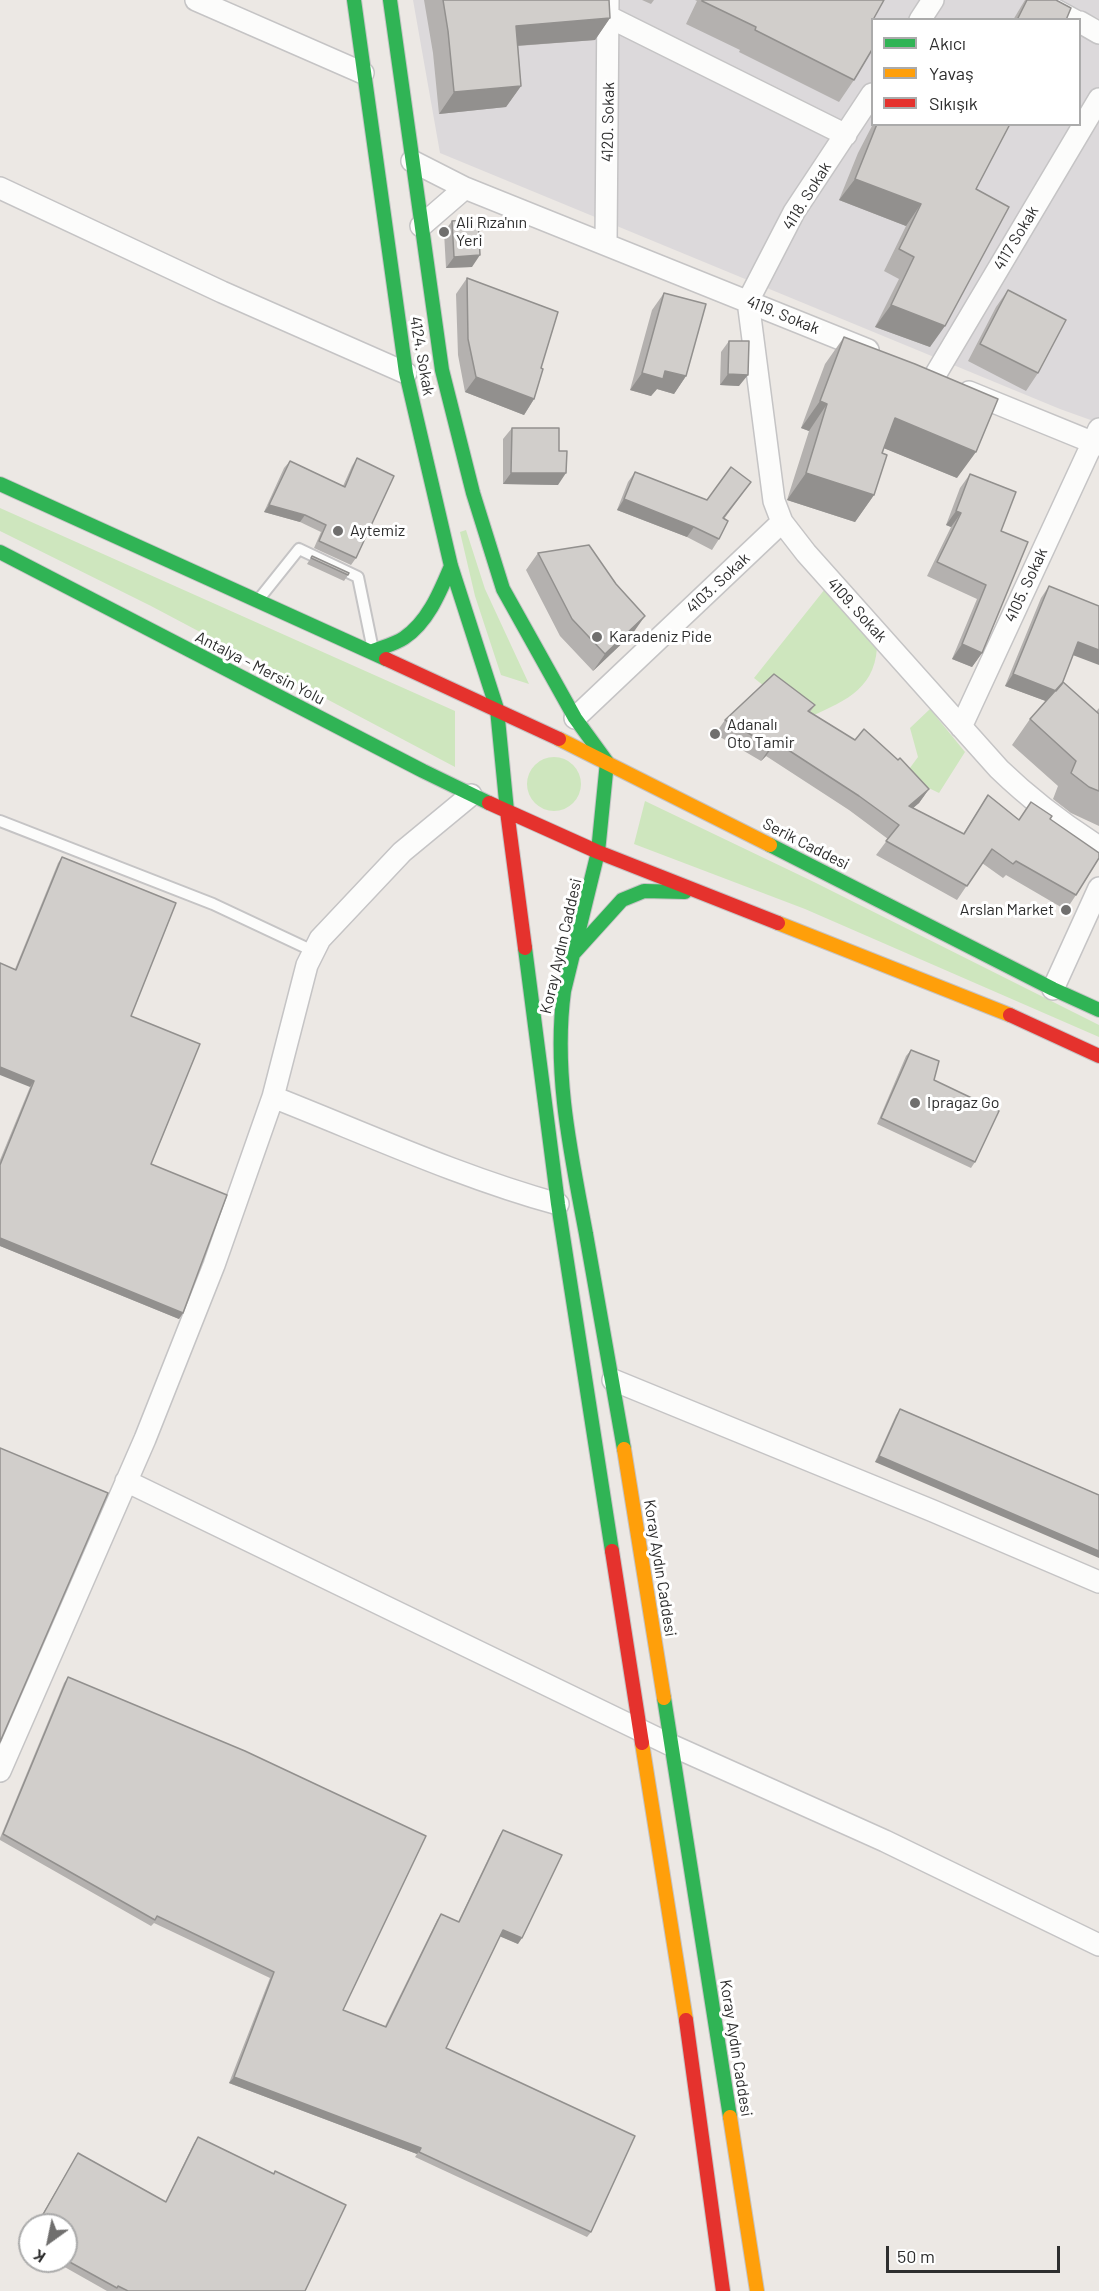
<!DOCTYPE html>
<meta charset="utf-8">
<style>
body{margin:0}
#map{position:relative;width:1099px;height:2291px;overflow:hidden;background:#ece8e4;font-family:Barlow,sans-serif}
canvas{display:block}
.legend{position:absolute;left:871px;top:18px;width:210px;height:108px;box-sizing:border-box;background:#fff;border:2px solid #ababab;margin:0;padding:8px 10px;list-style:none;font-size:18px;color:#2e2e2e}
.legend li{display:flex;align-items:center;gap:12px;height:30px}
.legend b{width:30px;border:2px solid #ababab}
.north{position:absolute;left:18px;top:2213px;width:60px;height:60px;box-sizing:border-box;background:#fff;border:2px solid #ababab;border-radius:50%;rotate:213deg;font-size:16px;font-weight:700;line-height:24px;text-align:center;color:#2e2e2e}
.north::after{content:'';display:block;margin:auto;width:21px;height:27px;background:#706f6e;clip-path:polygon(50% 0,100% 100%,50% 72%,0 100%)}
.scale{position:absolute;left:886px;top:2246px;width:174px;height:27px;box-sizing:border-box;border:3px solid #2e2e2e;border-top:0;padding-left:8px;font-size:18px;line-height:21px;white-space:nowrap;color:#2e2e2e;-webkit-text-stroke:4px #fff;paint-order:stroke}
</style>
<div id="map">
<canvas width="1099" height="2291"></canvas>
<ul class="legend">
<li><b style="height:8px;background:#30b455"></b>Akıcı</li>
<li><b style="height:8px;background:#ff9f0a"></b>Yavaş</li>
<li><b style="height:8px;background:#e5322d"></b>Sıkışık</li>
</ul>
<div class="north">K</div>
<div class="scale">50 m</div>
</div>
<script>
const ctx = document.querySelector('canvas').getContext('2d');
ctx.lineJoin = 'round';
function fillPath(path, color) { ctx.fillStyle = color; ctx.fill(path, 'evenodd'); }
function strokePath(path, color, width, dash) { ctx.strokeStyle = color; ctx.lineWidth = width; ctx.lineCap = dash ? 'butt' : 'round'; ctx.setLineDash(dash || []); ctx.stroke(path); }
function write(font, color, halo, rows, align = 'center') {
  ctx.font = font + ' Barlow,sans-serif'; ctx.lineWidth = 6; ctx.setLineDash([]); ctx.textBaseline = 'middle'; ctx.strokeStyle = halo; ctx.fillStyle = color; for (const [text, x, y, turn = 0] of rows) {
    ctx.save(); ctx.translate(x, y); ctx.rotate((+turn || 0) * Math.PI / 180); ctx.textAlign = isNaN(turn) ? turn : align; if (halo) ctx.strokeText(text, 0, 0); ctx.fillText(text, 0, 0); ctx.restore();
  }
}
fillPath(new Path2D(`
 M413,0H1099V423L1060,409L440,153ZM872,20H1080V124H872Z`), '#dcd9db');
fillPath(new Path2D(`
 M0,508L455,711V767L151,606L0,531Z
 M466,530L485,589L529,684L501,675L475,596L460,532Z
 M825,589L877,648C874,692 840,703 805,719L754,678Z
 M930,709L965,752L939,793L904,776L918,757L910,728Z
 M527 784a27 27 0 1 1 54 0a27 27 0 1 1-54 0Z
 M645,801L814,882L1099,1025V1037L805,909L634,844Z`), '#cee6be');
const lane = new Path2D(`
 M259,599L299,549L358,577L372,645
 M0,821L213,904L313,951`);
const street = new Path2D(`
 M196,0L363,73
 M1037,0L1074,20
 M609,17L846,135
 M920,20L933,0
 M1080,22L1099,33
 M872,94L794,212L748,301L774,501L782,522L806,553L999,769C1030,799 1063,824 1099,847
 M412,161L465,188L421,226
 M0,188L222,292L406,373
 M465,188L868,350
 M606,244L608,0
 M934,377L1099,99
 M969,392L1099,445
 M575,718L782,522
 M961,727L1099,429
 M1053,989L1099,888
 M273,1097C367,1134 460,1177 558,1204
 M613,1380L933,1511L1099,1582
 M126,1481L673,1746L885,1841L1099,1945
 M0,1771L145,1439L214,1265L273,1097L307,965L320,939L402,852L471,795`);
const fast = new Path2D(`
 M354,0L406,373L451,566L497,709
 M390,0L442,370L473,493L503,589L575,718L607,762
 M0,484L386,659
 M0,552L423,771L489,803
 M373,651C383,647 395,644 404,638C428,622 440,592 451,566
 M497,709L507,811
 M770,845L1053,989L1099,1010
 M598,852L564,991C553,1073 571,1154 586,1234C599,1306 612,1378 624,1449
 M598,852L607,762
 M525,948L558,1204L612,1551
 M574,953L622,900L644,891L685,892
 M664,1698L730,2117`);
const slow = new Path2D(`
 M559,739L770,845
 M778,923L1010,1015
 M624,1449L664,1698
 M642,1743L686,2020
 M730,2117L757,2291`);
const jam = new Path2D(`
 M386,659L559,739
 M489,803L598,852L778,923
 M507,811L525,948
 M1010,1015L1099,1056
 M612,1551L642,1743
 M686,2020L723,2291`);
strokePath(lane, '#c5c4c5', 14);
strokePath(street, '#c5c4c5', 24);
strokePath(fast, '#c5c4c5', 16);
strokePath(slow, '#c5c4c5', 16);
strokePath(jam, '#c5c4c5', 16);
strokePath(lane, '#fcfcfb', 10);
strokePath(street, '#fcfcfb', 21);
strokePath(fast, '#30b455', 14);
strokePath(slow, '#ff9f0a', 14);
strokePath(jam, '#e5322d', 14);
fillPath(new Path2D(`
 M424,0H609L610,18L595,40L518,46L521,86L506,107L439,114L433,53Z
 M642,0H654L651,4Z
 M695,0H884L874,18L854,80L839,102L739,52L740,50L686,24L697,1Z
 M1025,0H1056L1066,20H1013Z
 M873,124H1010L976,189L930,347L875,327L899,279L884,271L906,226L839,200L858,153Z
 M452,221L472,267L446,268L444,232Z
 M467,278L541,368L534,399L524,415L465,392L458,355L456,294Z
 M1008,290L1038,373L1026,391L968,361L996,307Z
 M664,293L686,376L674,394L657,389L651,396L630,390L652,310Z
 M844,337L957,478L884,448L874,495L855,522L787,500L809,431L801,428L825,364Z
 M729,341L739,386L720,385L721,352Z
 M512,428L558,485L503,484V439Z
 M357,458L356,558L351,565L314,548L321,532L300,522L264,512L284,468L290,461L343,486L352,466Z
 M635,472L707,500L743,493L724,519L719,539L712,550L687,537L617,510L628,482Z
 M970,474L1001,531L982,653L972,667L952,659L977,599L927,576L951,527L946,525L960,488Z
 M538,553L633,633L593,671L560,636L526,570Z
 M312,556L348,575L344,581L307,564Z
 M1049,586L1073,655L1062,684L1096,712L1099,708V826L1071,813L1053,799L1058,786L1012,745L1030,719L1046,701L1005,686L1041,598Z
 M815,705L810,712L929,789L919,803L913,808L963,834L988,795L1019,820L1050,819L1076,895L1066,910L1006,875L1003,878L982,863L957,900L876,855L888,839L849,810L766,756L761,761L715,734L725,720Z
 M62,857L131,1016L151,1164L183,1313L179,1319L0,1246V1160L30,1087L15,969L58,863Z
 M911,1050L975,1162L971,1168L877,1124L906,1056Z
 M900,1409L1099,1495L875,1462L896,1415Z
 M68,1677L343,2010L385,2026L437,1920L441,1914L458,1922L499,1836L503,1830L518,1944L500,1936L446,2048L591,2232L587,2237L415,2157L417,2154L229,2083L270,1978L154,1923L151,1926L0,1840V1838L64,1683Z
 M198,2137L305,2291H107L54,2261H66V2225H36L78,2153L165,2202L194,2143Z
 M30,2236V2248L25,2245Z`), '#b4b1af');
fillPath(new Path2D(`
 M610,18L595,40L500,47L516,26Z
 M521,86L506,107L439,114L454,92Z
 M855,179L921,204L906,226L839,200Z
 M480,255L472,267L446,268L454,257Z
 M891,305L945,326L930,347L875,327Z
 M665,371L686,376L674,394L657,389L651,396L630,390L642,373Z
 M728,374L748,375L739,386L720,385Z
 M476,377L534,399L524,415L465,392Z
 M820,401L827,404L809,431L801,428Z
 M895,418L976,452L957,478L876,445Z
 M511,473H566L558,485L503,484Z
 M806,473L874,495L855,522L787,500Z
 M624,499L694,527L687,537L617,510Z
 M269,505L305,515L300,522L264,512Z
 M956,511L961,513L951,527L946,525Z
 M645,616L633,633L593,671L605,654Z
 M1078,642L1099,650V665L1070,654Z
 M962,644L982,653L972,667L952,659Z
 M1013,674L1059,692L1051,703L1005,686Z
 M776,742L766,756L761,761L771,746Z
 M929,789L919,803L899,820L909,806Z
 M0,1067L34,1081L30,1087L0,1075Z
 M0,1238L183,1313L179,1319L0,1246Z
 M879,1456L1099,1551V1558L875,1462Z
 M503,1930L522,1938L518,1944L499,1936Z
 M234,2077L421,2148L417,2154L229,2083Z`), '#92908e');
const building = new Path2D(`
 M443,0H609L610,18L516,26L521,86L454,92L448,31Z
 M702,0H884L874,18L876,20H873V48L854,80L755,30L756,27L702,1Z
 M1027,0H1056L1071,8L1066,20H1017Z
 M877,124H1010L976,189L1009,207L945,326L891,305L914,257L899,249L921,204L855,179Z
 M478,219L480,255L454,257L452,221Z
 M467,278L558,312L541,368L543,369L534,399L476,377L468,339Z
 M1008,290L1066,320L1038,373L980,344Z
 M664,293L706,304L686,376L665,371L663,379L642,373Z
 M844,337L915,364L998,399L976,452L895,418L882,453L887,455L874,495L806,473L827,404L820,401Z
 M729,341H749L748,375L728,374Z
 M512,428H559V451H567L566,473H511Z
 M357,458L394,476L356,558L319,541L326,525L305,515L269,505L290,461L345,487Z
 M731,467L751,482L723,518L728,521L719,539L694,527L624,499L635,472L707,500Z
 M970,474L1016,492L1001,531L1028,542L982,653L962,644L986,585L937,562L961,513L956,511Z
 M589,545L616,584L645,616L605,654L572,619L538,553Z
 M312,556L349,573L348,575L311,558Z
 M1049,586L1099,606V650L1078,642L1062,684L1056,691L1013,674Z
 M774,674L815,705L808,711L855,740L864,729L898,760L900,758L929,789L909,806L964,834L988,795L1019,820L1031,802L1052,816L1050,819L1099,853V858L1076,895L1016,861L1013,864L992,849L967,886L886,841L899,825L859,796L776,742L771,746L725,720Z
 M1063,682L1099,714V791L1089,787L1071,773L1076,761L1030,719Z
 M62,857L176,903L131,1016L200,1044L151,1164L227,1195L183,1313L0,1238V1165L34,1081L0,1067V963L16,970Z
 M911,1050L939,1061L934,1080L999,1111L975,1162L881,1118Z
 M900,1409L1099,1495V1551L879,1456Z
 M0,1448L108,1493L0,1742Z
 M68,1677L245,1751L426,1836L343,2010L386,2027L441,1914L459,1922L503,1830L562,1855L522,1938L503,1930L446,2048L635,2136L591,2232L419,2152L421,2148L234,2077L274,1972L157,1916L155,1920L3,1834Z
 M198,2137L274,2174L275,2171L346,2205L305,2291H128L118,2286L117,2288L66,2260V2225H37L78,2153L166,2202Z`);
fillPath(building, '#d1cecb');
strokePath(building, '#92908e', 1.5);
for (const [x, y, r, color] of [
 [444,232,6,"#706f6e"],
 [338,531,6,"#706f6e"],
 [597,637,6,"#706f6e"],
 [715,734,6,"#706f6e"],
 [1066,910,6,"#706f6e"],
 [915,1103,6,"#706f6e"]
]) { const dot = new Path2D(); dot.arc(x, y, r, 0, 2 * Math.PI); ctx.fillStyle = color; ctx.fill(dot); strokePath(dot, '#fff', 2); }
write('16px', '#2e2e2e', '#fff', [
 ["4120. Sokak",608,122,-89],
 ["4118. Sokak",807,196,-58],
 ["4117 Sokak",1016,238,-59],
 ["4119. Sokak",783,315,22],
 ["4124. Sokak",422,356,80],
 ["4103. Sokak",718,583,-43],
 ["4105. Sokak",1026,585,-65],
 ["4109. Sokak",857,610,48],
 ["Antalya - Mersin Yolu",260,668,27],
 ["Serik Caddesi",806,844,27],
 ["Koray Aydın Caddesi",561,946,-77],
 ["Koray Aydın Caddesi",660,1568,81],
 ["Koray Aydın Caddesi",736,2048,81]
]);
write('16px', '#2e2e2e', '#fff', [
 ["Ali Rıza'nın",456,223],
 ["Yeri",456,241],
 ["Aytemiz",350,531],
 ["Karadeniz Pide",609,637],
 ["Adanalı",727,725],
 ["Oto Tamir",727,743],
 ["Arslan Market",1054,910,"right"],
 ["Ipragaz Go",927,1103]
], 'left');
</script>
